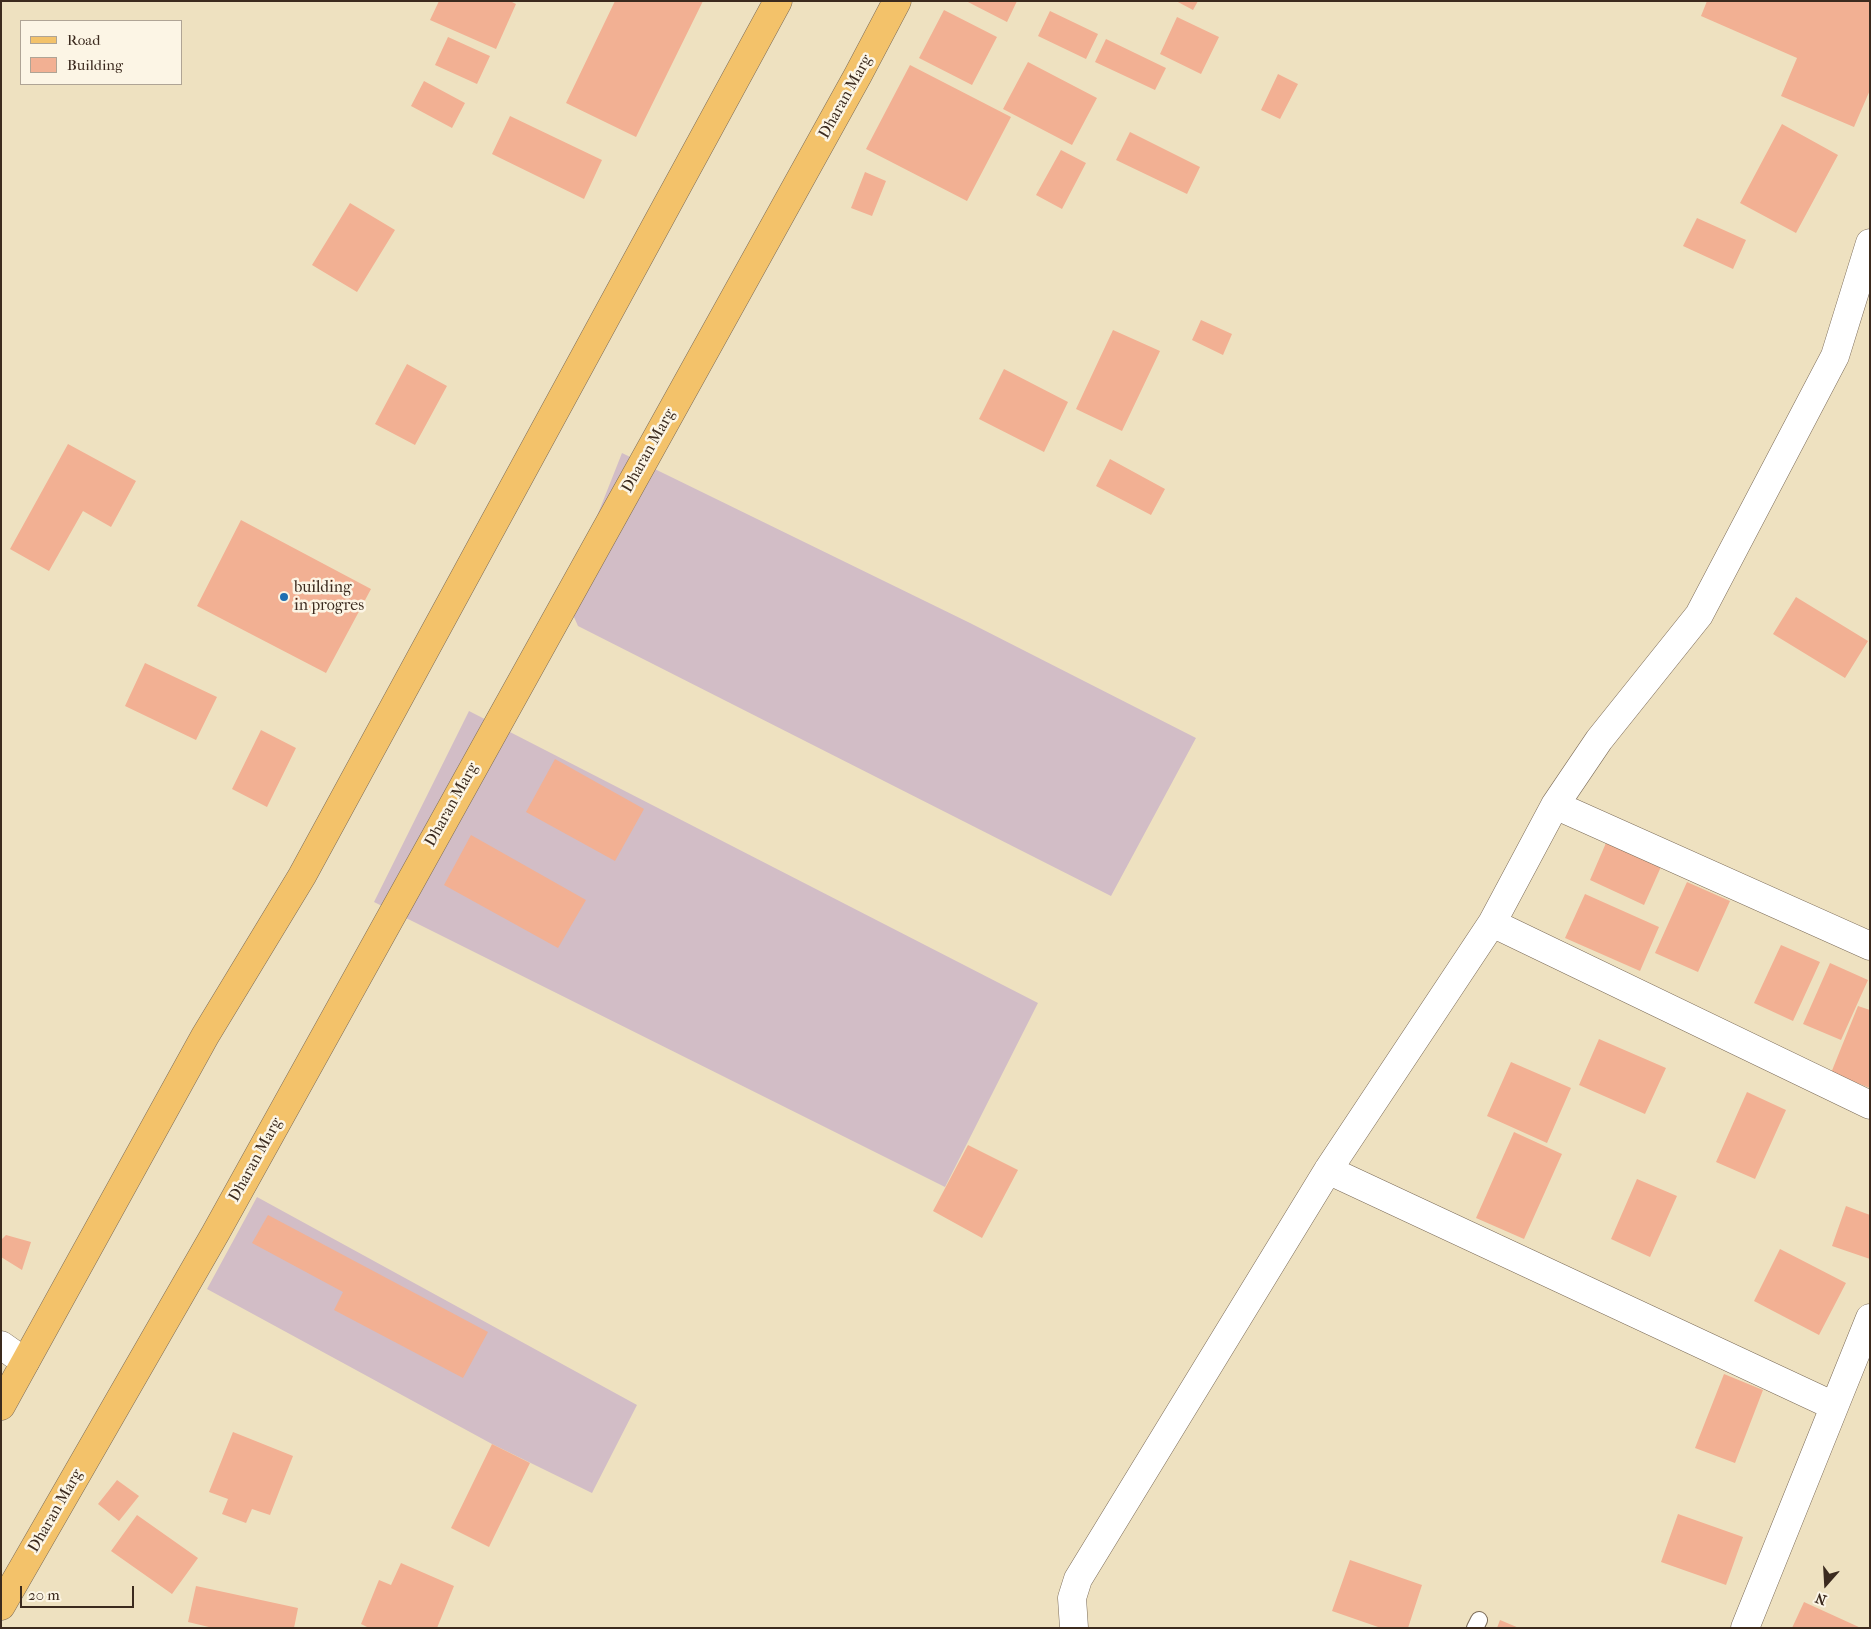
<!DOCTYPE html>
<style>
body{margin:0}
#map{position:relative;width:1871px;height:1629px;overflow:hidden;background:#eee1c0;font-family:"IM FELL French Canon",serif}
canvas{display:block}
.frame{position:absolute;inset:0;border:2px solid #3b2a1e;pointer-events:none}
.legend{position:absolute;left:20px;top:20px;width:162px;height:65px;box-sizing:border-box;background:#fcf5e5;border:1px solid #afa495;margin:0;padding:6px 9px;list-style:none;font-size:15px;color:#3b2a1e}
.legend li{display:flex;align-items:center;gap:10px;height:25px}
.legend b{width:25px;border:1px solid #afa495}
.north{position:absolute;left:1801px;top:1559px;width:50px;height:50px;-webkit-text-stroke:4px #fcf5e5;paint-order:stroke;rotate:199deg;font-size:14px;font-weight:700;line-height:20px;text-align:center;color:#3b2a1e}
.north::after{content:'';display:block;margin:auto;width:18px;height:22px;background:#3b2a1e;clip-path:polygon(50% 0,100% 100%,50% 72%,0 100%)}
.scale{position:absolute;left:20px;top:1586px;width:114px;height:22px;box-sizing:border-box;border:2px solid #3b2a1e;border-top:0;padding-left:6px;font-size:15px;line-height:18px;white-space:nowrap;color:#3b2a1e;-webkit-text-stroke:4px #fcf5e5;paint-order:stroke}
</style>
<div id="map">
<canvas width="1871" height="1629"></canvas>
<div class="frame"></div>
<ul class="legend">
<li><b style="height:6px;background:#f3c26a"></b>Road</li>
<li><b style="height:14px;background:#f2b093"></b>Building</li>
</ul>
<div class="north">N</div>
<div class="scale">20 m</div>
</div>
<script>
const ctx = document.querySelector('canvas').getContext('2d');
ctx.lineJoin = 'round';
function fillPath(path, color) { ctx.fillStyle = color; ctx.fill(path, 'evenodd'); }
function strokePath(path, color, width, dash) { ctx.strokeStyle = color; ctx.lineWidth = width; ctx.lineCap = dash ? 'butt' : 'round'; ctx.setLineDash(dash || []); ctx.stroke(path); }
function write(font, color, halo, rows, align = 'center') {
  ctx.font = font + ' "IM FELL French Canon",serif'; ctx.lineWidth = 5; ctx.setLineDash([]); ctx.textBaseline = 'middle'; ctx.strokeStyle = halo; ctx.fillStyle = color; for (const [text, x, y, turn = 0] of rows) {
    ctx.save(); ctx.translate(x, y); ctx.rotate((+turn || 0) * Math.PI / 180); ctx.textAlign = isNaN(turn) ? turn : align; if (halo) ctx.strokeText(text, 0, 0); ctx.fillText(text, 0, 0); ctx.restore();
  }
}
fillPath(new Path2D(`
 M622,453L970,623L1196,738L1111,896L578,626L565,597Z
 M469,711L1038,1003L945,1187L374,902Z
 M257,1197L637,1405L592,1493L492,1444L207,1289Z`), '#d2bdc6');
fillPath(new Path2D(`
 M439,1H510L516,4L496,49L430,20Z
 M615,1H703L636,137L566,103Z
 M966,1H1017L1007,22Z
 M1176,1H1198L1193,10Z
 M1707,1H1870V90L1854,127L1781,96L1797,58L1701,16Z
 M944,10L997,37L972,85L919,58Z
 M1050,11L1098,34L1086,59L1038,36Z
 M1177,17L1219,37L1201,74L1160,54Z
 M448,37L490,56L477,84L435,65Z
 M1106,39L1166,68L1155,90L1095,62Z
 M1028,62L1097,98L1072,145L1003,109Z
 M910,65L1011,117L967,201L866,149Z
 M1278,74L1298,84L1280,119L1261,110Z
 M424,81L465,103L452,128L411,106Z
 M510,116L602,160L584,199L492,154Z
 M1782,124L1838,155L1796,233L1740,203Z
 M1130,132L1200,167L1187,194L1116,160Z
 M1061,150L1086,163L1062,209L1036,195Z
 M865,172L886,181L872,216L851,208Z
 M350,203L395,230L357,292L312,265Z
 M1697,218L1746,240L1733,269L1683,246Z
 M1201,320L1232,334L1223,355L1192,340Z
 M1113,330L1160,351L1122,431L1076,409Z
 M407,364L447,386L415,445L375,424Z
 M1004,369L1068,402L1044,452L979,419Z
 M68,444L136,481L111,527L83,511L49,571L10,549Z
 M1110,459L1165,489L1151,515L1096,486Z
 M241,520L371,589L326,673L197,606Z
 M1796,597L1868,641L1845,678L1773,634Z
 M145,663L217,697L196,740L125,706Z
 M261,730L296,748L267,807L232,789Z
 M555,759L644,809L615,861L526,812Z
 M471,835L586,900L558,948L444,885Z
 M1609,836L1664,860L1644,905L1590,880Z
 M1687,882L1730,901L1698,972L1655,953Z
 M1585,894L1659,927L1640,971L1565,938Z
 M1781,945L1820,962L1793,1021L1754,1003Z
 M1830,963L1868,980L1841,1040L1803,1024Z
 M1858,1006L1870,1010V1088L1831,1073Z
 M1599,1039L1666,1068L1645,1114L1579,1085Z
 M1511,1062L1571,1088L1547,1143L1487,1116Z
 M1747,1092L1786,1110L1755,1179L1716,1162Z
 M1514,1132L1562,1154L1524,1239L1476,1218Z
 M968,1145L1018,1170L982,1238L933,1211Z
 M1637,1179L1677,1196L1650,1257L1611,1239Z
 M1846,1206L1870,1215V1259L1832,1246Z
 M268,1215L488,1332L463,1378L334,1310L343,1292L252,1243Z
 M6,1235L31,1242L22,1270L1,1257V1240Z
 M1780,1249L1846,1283L1819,1335L1754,1301Z
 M1724,1374L1763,1390L1735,1463L1695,1448Z
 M233,1432L293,1456L270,1515L252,1509L246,1523L222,1514L228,1499L209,1492Z
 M492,1444L530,1463L489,1547L451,1528Z
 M117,1480L139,1496L119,1521L98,1504Z
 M1678,1514L1743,1537L1726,1585L1661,1562Z
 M137,1515L198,1558L172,1594L111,1551Z
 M1350,1560L1422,1585L1408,1628H1381L1332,1611Z
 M401,1563L454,1586L437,1628H369L361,1624L379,1580L391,1585Z
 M196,1586L298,1608L294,1628H213L188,1622Z
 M1804,1602L1861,1628H1792Z
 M1500,1620L1519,1628H1497Z`), '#f2b093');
const lane = new Path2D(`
 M1475,1628L1479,1620`);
const street = new Path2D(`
 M1555,805L1870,946
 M1492,923L1870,1105
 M1328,1170L1834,1406
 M1,1345L25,1362
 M1074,1628L1072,1598L1078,1579L1328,1170L1492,923L1555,805L1599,740L1699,615L1835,356L1870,243
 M1745,1628L1870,1318`);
const primary = new Path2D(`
 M1,1406L205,1036L302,876L778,1
 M1,1606L215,1234L858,75L897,1`);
strokePath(lane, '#7a6a57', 18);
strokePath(street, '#7a6a57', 29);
strokePath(primary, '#7a6a57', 29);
strokePath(lane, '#fff', 16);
strokePath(street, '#fff', 28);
strokePath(primary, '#f3c26a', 28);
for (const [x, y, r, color] of [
 [284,597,5,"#1f6fb2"]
]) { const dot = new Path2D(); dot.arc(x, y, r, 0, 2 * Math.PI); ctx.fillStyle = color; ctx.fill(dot); strokePath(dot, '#fcf5e5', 2); }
write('16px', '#3b2a1e', '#fcf5e5', [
 ["Dharan Marg",846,97,-61],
 ["Dharan Marg",649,451,-61],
 ["Dharan Marg",452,805,-61],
 ["Dharan Marg",256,1160,-61],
 ["Dharan Marg",56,1511,-60]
]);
write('16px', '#3b2a1e', '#fcf5e5', [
 ["building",294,588],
 ["in progres",294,606]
], 'left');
</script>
